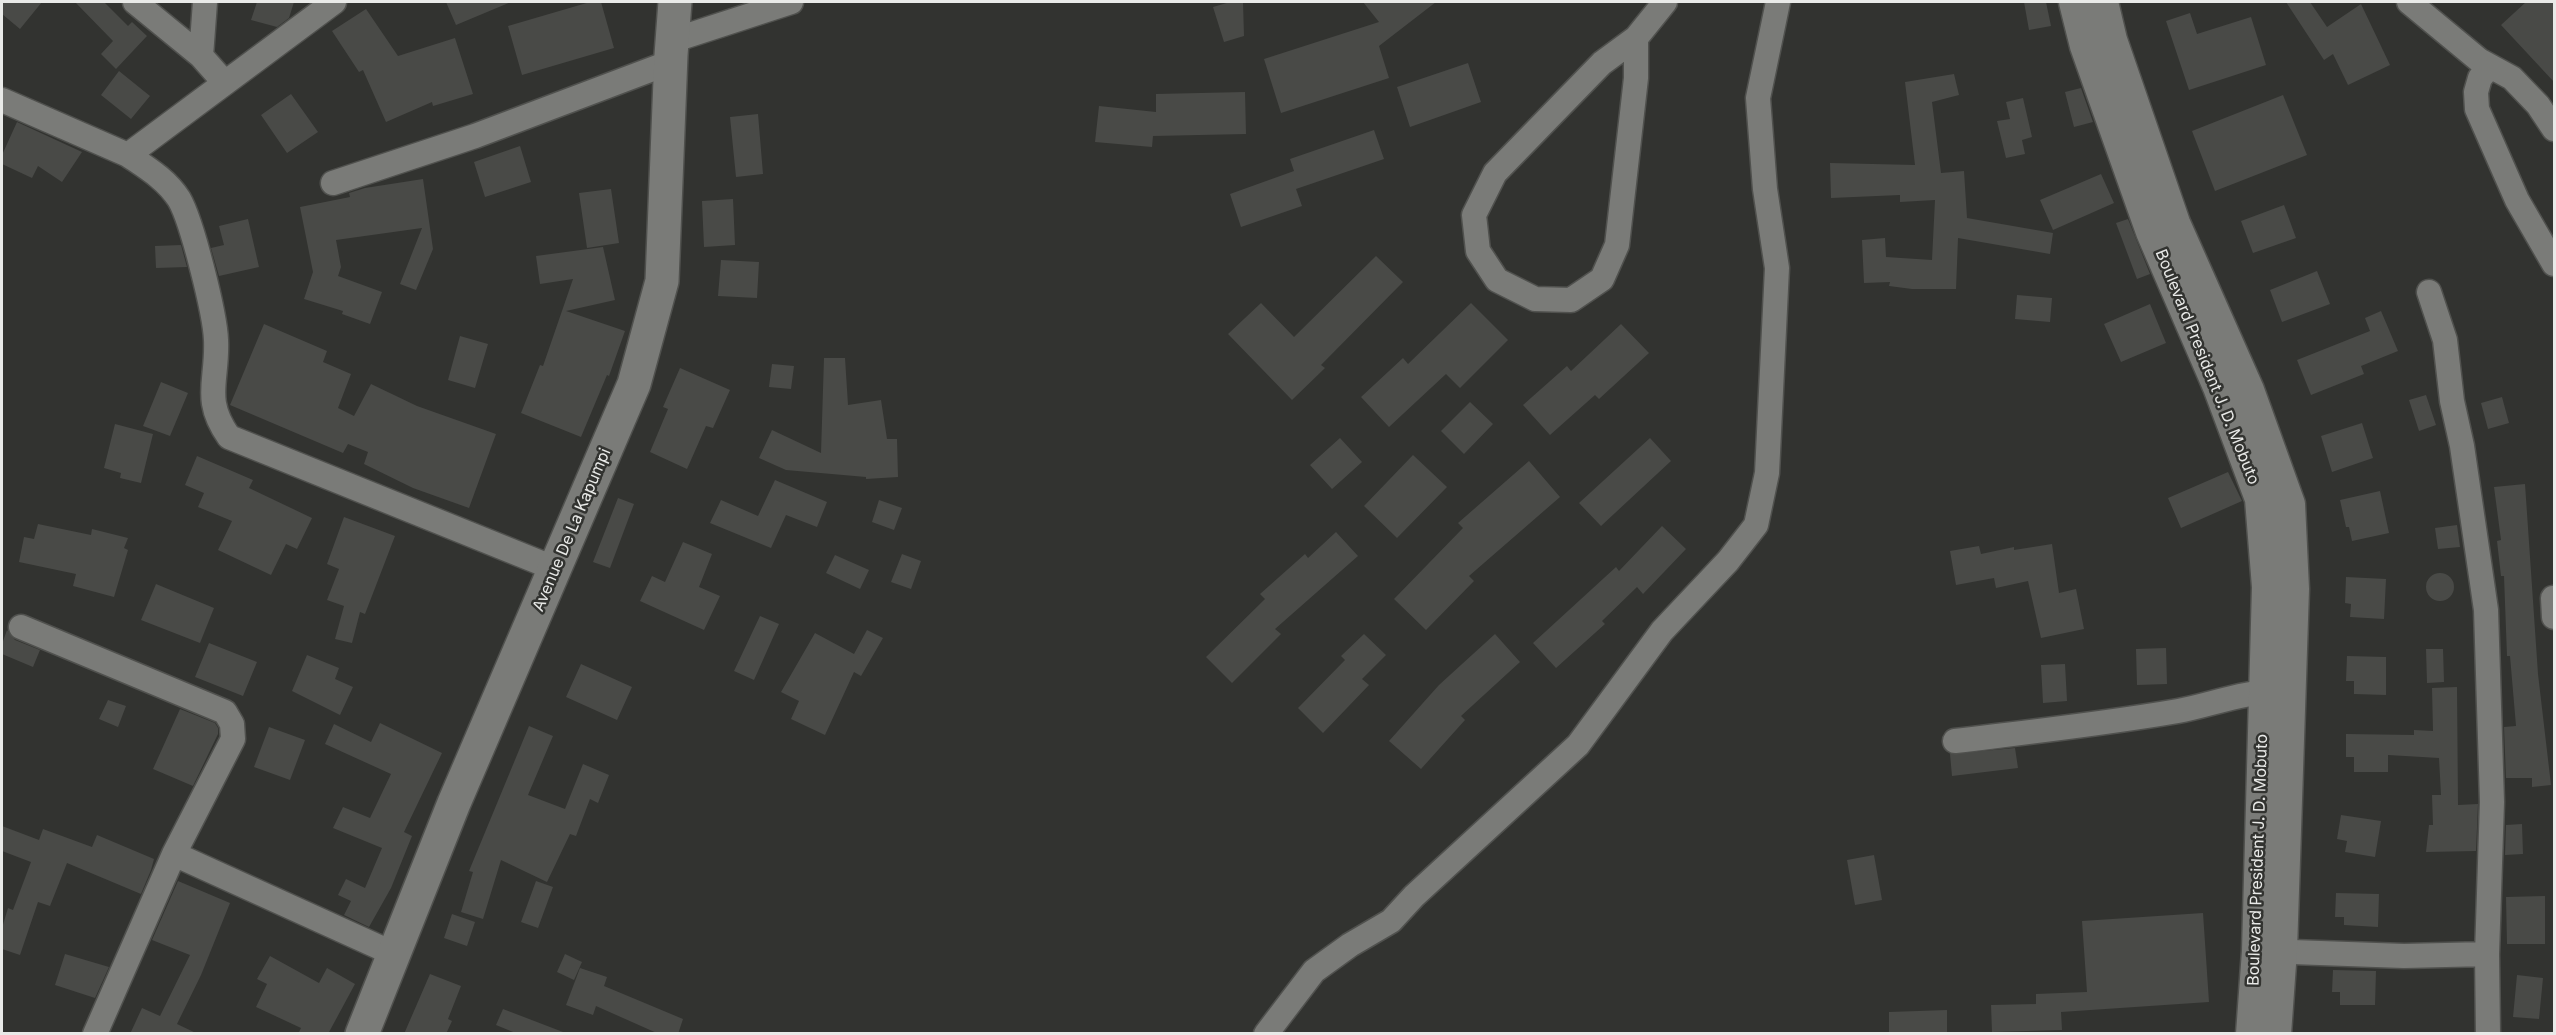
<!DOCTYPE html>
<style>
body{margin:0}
#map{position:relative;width:2556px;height:1035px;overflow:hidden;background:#323330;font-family:Inter,sans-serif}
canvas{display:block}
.frame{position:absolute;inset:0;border:3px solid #e9eae8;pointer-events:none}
</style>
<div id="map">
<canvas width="2556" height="1035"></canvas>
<div class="frame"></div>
</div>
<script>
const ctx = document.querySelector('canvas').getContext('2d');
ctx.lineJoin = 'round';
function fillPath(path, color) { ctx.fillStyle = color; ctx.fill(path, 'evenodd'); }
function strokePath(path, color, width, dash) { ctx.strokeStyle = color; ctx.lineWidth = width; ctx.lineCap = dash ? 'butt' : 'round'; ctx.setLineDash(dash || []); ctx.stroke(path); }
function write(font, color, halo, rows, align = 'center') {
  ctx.font = font + ' Inter,sans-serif'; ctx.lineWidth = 5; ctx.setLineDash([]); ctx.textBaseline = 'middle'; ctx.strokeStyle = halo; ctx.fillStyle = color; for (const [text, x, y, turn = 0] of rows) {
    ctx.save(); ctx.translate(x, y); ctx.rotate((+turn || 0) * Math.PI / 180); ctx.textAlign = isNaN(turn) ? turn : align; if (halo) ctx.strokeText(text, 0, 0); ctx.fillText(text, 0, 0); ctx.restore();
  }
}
fillPath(new Path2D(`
 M2,2H42L20,29L2,14Z
 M75,2H104L128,26L132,22L147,36L116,69L101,54L113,41Z
 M257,2H294L289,18L277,27L251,20Z
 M446,2H511L456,25Z
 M590,2H601L614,48L522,75L508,26Z
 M1230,2H1243L1244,36L1224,42L1213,7Z
 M1363,2H1436L1379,46L1389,78L1281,113L1264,59L1379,22Z
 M2024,2H2046L2051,26L2029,30Z
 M2286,2H2310L2327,27L2361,4L2390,65L2348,85L2333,54L2324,60Z
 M2526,2H2554V82L2501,25Z
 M366,9L398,56L455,38L473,94L433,106L432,102L386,122L363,70L359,72L332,31Z
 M2190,13L2197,34L2251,17L2266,65L2189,90L2166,21Z
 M1468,63L1481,102L1410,127L1397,87Z
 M119,71L150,96L131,119L101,95Z
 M1954,74L1959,95L1932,102L1941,173L1964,171L1967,218L2053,233L2050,254L1958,238L1956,289H1912L1889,286L1890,282L1864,283L1862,240L1885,238L1886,257L1932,260L1935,200L1900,202V195L1831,198L1830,163L1915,165L1905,82Z
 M2081,88L2093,122L2074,127L2065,92Z
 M1245,92L1246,134L1153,136L1152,147L1095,142L1099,106L1156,112V94Z
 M291,94L318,132L287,153L261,115Z
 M2283,95L2307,155L2215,191L2192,131Z
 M2023,98L2032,137L2022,140L2025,154L2006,158L1997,121L2010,119L2006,102Z
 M758,114L763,174L736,177L730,117Z
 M17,122L82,152L62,182L38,166L32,178L2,164V155Z
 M1374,130L1384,159L1296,189L1302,206L1241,227L1230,194L1294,171L1290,159Z
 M520,146L531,182L485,197L474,162Z
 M2101,174L2114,203L2053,230L2040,200Z
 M423,179L433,249L416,290L400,284L422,228L336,240L341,267L338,276L382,292L370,324L342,314L343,311L304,299L313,272L300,207L350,197L349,193L365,188Z
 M611,189L619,243L587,248L579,193Z
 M733,199L735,245L704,247L702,201Z
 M2284,205L2296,238L2253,253L2241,221Z
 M248,219L259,267L219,276L211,248L224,245L219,226Z
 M2128,219L2150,274L2137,279L2116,223Z
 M181,245L187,267L156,268L155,246Z
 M603,247L615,300L566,311L625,331L609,376L607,375L581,437L521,413L540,365L543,366L573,279L540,284L536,256Z
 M1376,256L1403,282L1321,365L1325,368L1292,400L1228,334L1261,303L1294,337Z
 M721,260L759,262L757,298L718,296Z
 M2317,271L2330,304L2282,322L2270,290Z
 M2017,295L2052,298L2050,322L2015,319Z
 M1471,303L1508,340L1460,388L1446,374L1389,427L1361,397L1403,358L1408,364Z
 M2150,304L2166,343L2121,362L2104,324Z
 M2381,311L2398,351L2361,366L2364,374L2311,395L2297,360L2370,331L2365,318Z
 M264,324L327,351L323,362L351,374L338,408L354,416L371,384L417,406L496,434L469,508L413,488L364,464L368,452L348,444L343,453L230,405Z
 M1621,324L1649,353L1599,399L1595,395L1550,435L1523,405L1567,366L1571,371Z
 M460,336L488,344L475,388L448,380Z
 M824,358H845L848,405L881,400L887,439H897L898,477L866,479V477L786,470L759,458L772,430L821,453Z
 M772,364L794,366L791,389L769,387Z
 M680,368L730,390L713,428L706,426L687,469L650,452L668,409L663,407Z
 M161,382L188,393L170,436L143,426Z
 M2426,395L2436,425L2419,431L2409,400Z
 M2502,397L2509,423L2488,429L2481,403Z
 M1470,402L1493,424L1464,454L1441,431Z
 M2362,423L2373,458L2332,472L2321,436Z
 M115,424L153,434L141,483L120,478L121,473L104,468Z
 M1340,438L1362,462L1332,489L1310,465Z
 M1650,438L1671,461L1601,526L1579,503Z
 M1413,455L1447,487L1397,538L1364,506Z
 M197,456L253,480L249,488L312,518L297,549L286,544L271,575L218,550L232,521L198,507L204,493L185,485Z
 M1529,461L1560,497L1469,576L1474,581L1426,630L1394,599L1463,528L1458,523Z
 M2228,472L2242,501L2181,528L2168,498Z
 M775,480L827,502L817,527L786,515L771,548L710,523L721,500L758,516Z
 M2525,484L2538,674L2551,785L2532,787V778H2506L2504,727L2516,726L2510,656H2507L2504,576H2501L2497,541L2501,540L2494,487Z
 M2380,491L2389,533L2352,541L2349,527H2346L2340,500Z
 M618,498L634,504L610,568L593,562Z
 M879,500L902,508L894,530L872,522Z
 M344,517L395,536L365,614L360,612L352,643L335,639L344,606L327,600L339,569L327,564Z
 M38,524L91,535L92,529L128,538L124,548L128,550L114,597L73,586L76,574L19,562L24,537L34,539Z
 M2457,525L2460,547L2438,549L2435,528Z
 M1662,526L1686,549L1643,594L1637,587L1602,621L1605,624L1556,668L1533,643L1616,567L1619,571Z
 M1336,532L1358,556L1275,629L1281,634L1232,683L1206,657L1265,599L1260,594L1305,554L1308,558Z
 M683,542L712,554L699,587L720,596L704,630L640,601L652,576L665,582Z
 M2052,544L2059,593L2076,589L2084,629L2041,638L2028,581L1996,588L1994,578L1956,585L1950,551L1979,546L1981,554L2014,547V550Z
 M902,554L921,561L911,589L891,582Z
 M835,555L869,570L860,589L826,573Z
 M2426 587a14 14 0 1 1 28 0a14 14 0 1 1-28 0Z
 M2346,577L2386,579L2384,619L2350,617L2351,604L2345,603Z
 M156,584L214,608L200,643L141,620Z
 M760,616L779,624L754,680L734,671Z
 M7,630L15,640L40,650L33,667L2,654V644Z
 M867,630L883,638L861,676L854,672L825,735L791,719L799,701L781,692L815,633L854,654Z
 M1364,634L1386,655L1362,679L1369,685L1323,733L1298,708L1345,660L1341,656Z
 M1495,634L1520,662L1461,716L1465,720L1421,769L1389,741L1439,685Z
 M209,643L257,662L243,696L195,677Z
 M2166,648L2167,684L2137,685L2136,649Z
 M2426,649H2443L2444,682L2427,683Z
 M307,655L339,668L335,679L353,687L340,715L292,691Z
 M2347,656L2386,657V695L2354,694V681H2346Z
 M581,664L632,687L617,720L566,697Z
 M2065,664L2067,701L2043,703L2041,665Z
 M2457,687L2458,805L2478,804L2476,851L2426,852L2429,825H2433L2432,795H2441L2439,758L2388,755V772H2354V757H2346V734L2414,735V730L2433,731L2432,688Z
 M108,700L126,706L118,727L99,719Z
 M180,709L215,723L218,728V734L193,786L153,769Z
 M380,723L442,753L404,832L412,836L391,888L369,927L344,915L351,901L338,895L346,879L365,888L382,848L333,828L343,807L370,818L391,774L325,744L334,724L371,742Z
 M529,726L553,736L528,795L565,809L583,764L609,775L598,803L590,799L576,836L570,834L547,882L501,860L483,919L461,912L473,872L469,871Z
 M269,727L305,740L290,780L254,767Z
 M2015,748L2018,768L1952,776L1950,754Z
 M2341,815L2381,821L2375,857L2345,852L2347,841L2337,839Z
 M2522,824L2523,854L2505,855L2506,825Z
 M2,826L39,840L43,829L92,847L97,835L154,859L151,870L141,894L67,863L50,906L38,902L20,955L2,949V928L8,908L13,910L31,862L2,851Z
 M1874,855L1882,900L1855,905L1847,860Z
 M178,881L230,903L201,975L177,1024L198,1034H130L142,1008L160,1016L190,955L152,940Z
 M536,881L553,887L538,928L521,922Z
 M2336,893L2379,894L2378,927L2344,925V917H2335Z
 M2545,896V944H2507L2506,897Z
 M2203,913L2209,1002L2061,1012L2062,1030L1992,1032L1991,1005L2036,1004V994L2087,992L2082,921Z
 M452,914L475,922L467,946L444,938Z
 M65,954L109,967L95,998L55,985Z
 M565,954L582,962L574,980L557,972Z
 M270,956L319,983L327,968L355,984L328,1034H298L301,1028L256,1007L267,984L257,979Z
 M580,968L607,977L604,986L683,1019L678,1034H659L596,1006L593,1015L566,1005Z
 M2333,970L2376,971L2375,1005H2340V992H2332Z
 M430,974L461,986L448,1019L452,1021L446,1034H404Z
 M2517,975L2543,978L2539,1019L2513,1017Z
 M503,1009L563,1032V1034H518L496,1025Z
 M1947,1010V1034L1889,1032V1012Z`), '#494a47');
const minor = new Path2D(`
 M135,2L201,56L224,82
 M2409,2L2479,60L2512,78L2538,105L2554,129
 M1636,38V78L1617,245L1602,279L1571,300L1535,299L1497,280L1478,251L1474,215L1495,173L1602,63L1636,38L1665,2
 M671,41L791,2
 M201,56L205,2
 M2490,66L2480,78L2476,92L2477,109L2517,200L2554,264
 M2,100L128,155L334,2
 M128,155C147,168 166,179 179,199C192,221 215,314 216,340C218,381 202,399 229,437L556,569
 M333,183L475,136L671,62
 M2429,292L2445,340L2452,401L2462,446L2486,610L2492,802L2487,954L2488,1034
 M2553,598L2554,617
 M21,627L225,712L232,724L233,739L174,854L95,1034
 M1955,741C2029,732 2103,724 2178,711C2211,705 2247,690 2281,692
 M174,854L392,953
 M2264,951L2404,956L2487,954
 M1266,1034L1314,971L1350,945L1391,921L1414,896L1578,745L1662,631L1728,561L1756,525L1767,473L1777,268L1765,189L1758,98L1778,2`);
const tertiary = new Path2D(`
 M2074,2L2085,46L2151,232L2218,387L2260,499L2267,587L2257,951L2251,1034
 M2103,2L2112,40L2175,223L2249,390L2290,504L2294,589L2282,950L2276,1034`);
const secondary = new Path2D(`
 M362,1034L454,803L634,384L662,281L671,55L675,2`);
strokePath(minor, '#50514e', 27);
strokePath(tertiary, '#50514e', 33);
strokePath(secondary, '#50514e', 36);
strokePath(minor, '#7a7b78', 24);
strokePath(tertiary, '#7a7b78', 30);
strokePath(secondary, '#7a7b78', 33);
write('16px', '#e9eae8', '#323330', [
 ["Boulevard President J. D. Mobuto",2207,367,68],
 ["Avenue De La Kapumpi",572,530,-67],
 ["Boulevard President J. D. Mobuto",2258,860,-88]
]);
</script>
